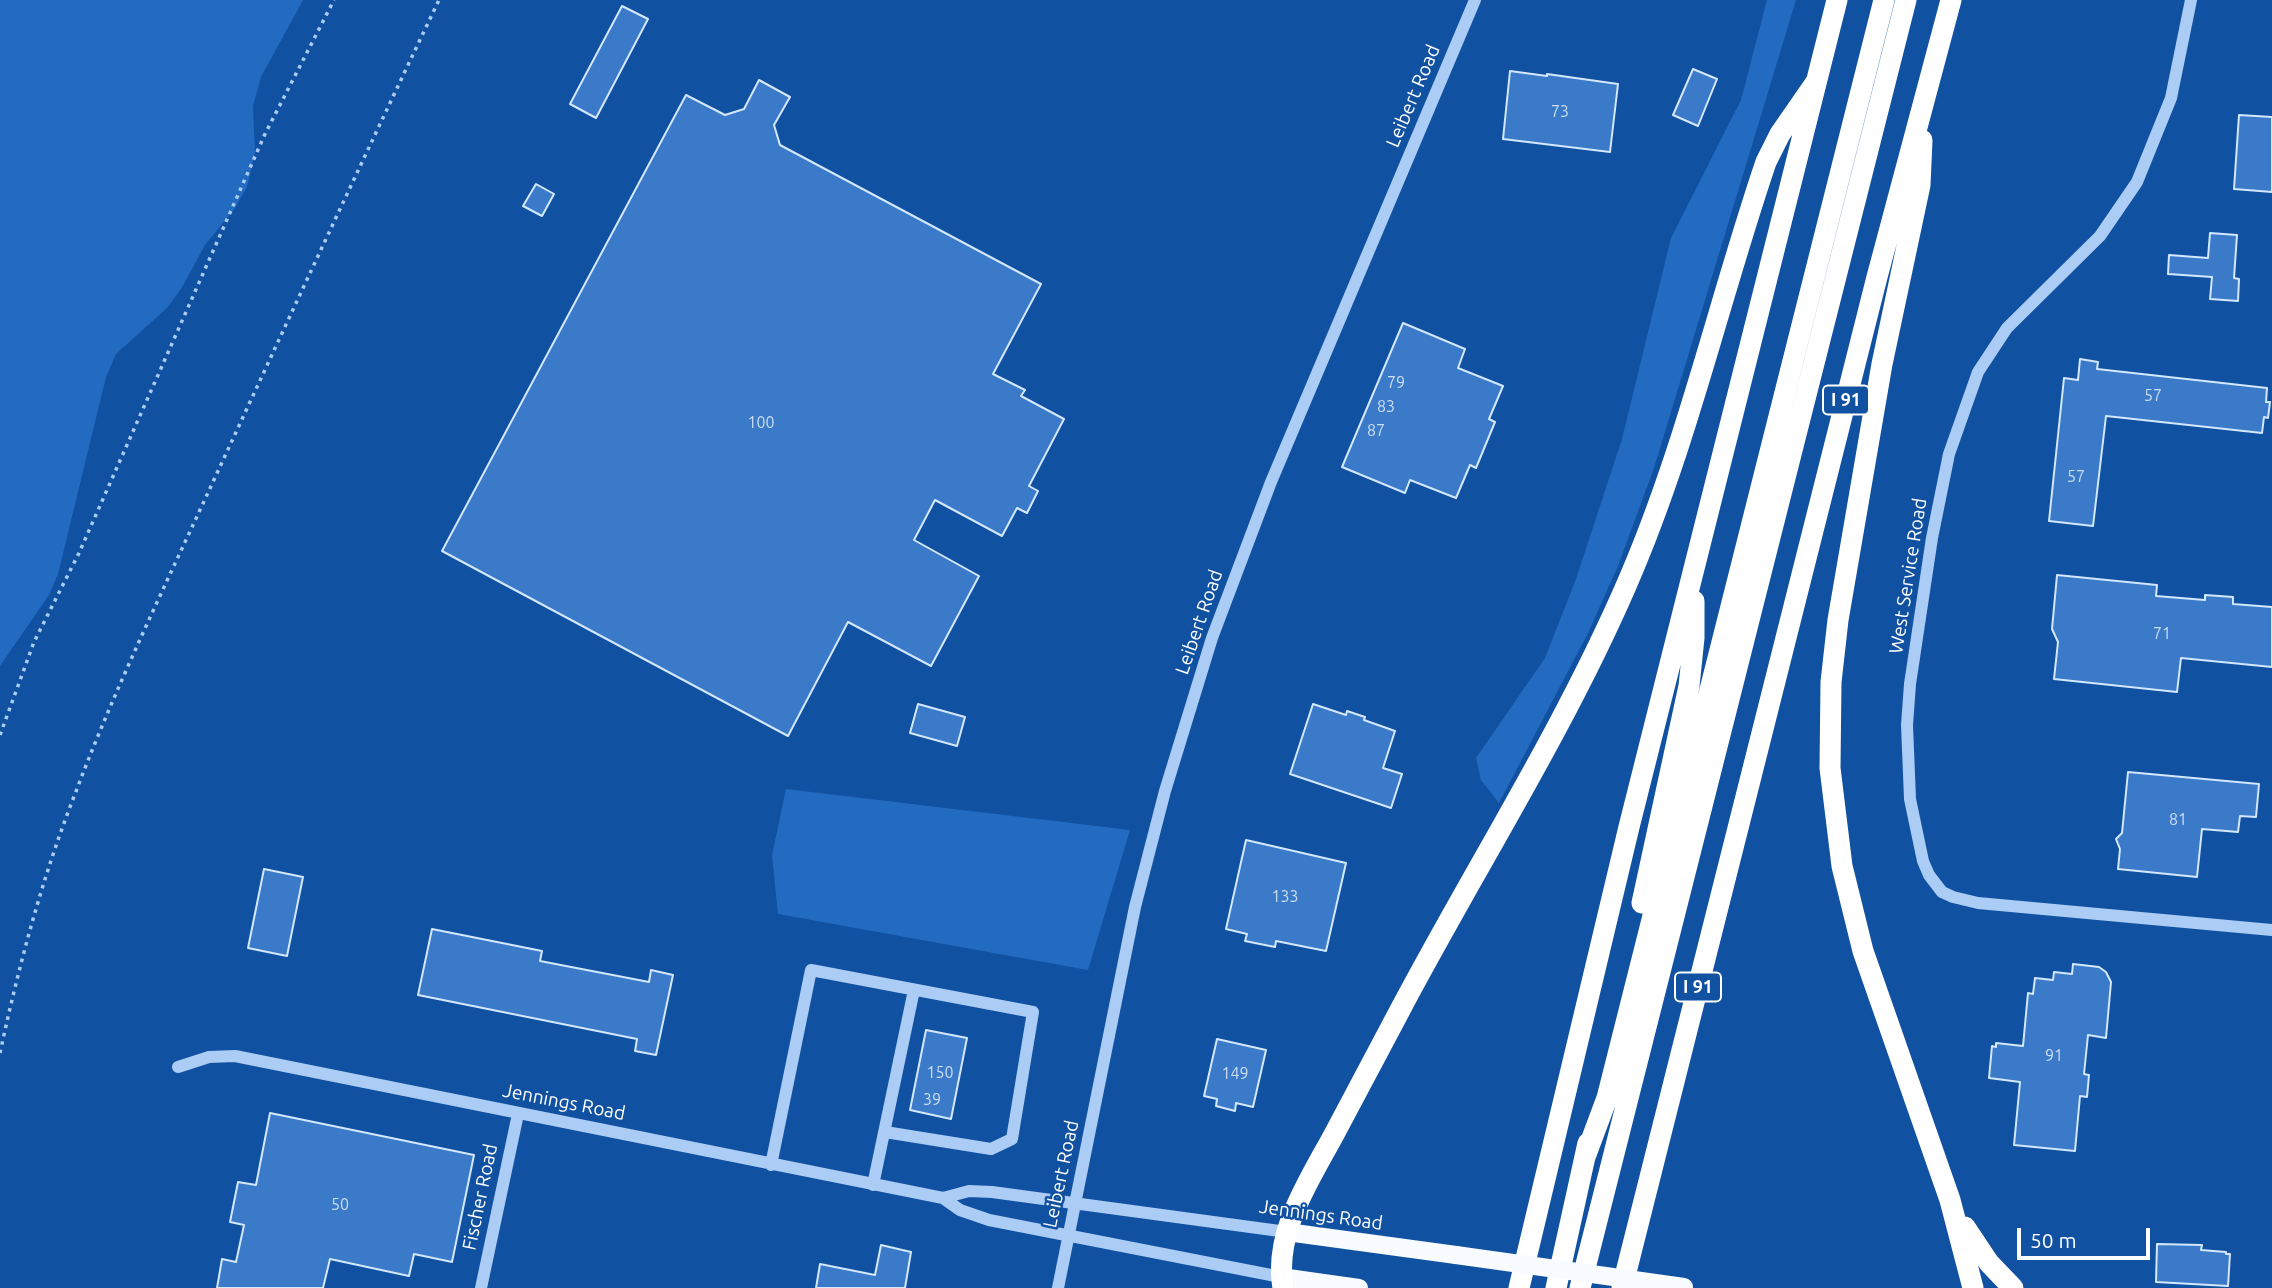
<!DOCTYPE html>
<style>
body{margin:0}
#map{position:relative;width:2272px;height:1288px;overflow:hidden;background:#1151a1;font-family:Ubuntu,sans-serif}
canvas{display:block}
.scale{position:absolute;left:2017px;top:1228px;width:133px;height:32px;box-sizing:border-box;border:4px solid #fff;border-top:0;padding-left:9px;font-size:21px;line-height:24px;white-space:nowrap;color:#fff;-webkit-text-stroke:5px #1151a1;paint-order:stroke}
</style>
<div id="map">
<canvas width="2272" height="1288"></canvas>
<div class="scale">50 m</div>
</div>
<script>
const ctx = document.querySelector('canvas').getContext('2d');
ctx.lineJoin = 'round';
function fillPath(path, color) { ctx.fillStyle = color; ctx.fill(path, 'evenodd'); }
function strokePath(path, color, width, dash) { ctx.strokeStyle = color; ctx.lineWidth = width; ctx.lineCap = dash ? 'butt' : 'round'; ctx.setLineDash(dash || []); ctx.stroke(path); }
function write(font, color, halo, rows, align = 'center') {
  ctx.font = font + ' Ubuntu,sans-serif'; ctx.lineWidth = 5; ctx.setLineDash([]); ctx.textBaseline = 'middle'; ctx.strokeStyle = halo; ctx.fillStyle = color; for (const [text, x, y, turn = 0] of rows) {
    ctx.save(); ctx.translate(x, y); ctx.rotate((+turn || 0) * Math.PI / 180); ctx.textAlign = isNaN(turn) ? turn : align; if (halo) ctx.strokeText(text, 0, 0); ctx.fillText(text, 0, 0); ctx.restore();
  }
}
fillPath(new Path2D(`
 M0,0H303L261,77L253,106L255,153L247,187L235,208L205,245L181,289L167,308L116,354L106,377L58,574L49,595L0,666Z
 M1767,0H1796L1654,468L1618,566L1588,633L1499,803L1481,780L1476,758L1545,658L1576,579L1622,439L1671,238L1741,100Z
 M786,789L1130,830L1088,970L778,914L772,855Z`), '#236bc0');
const building = new Path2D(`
 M622,6L648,19L596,118L570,104Z
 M1693,69L1717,79L1698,126L1673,115Z
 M1510,71L1547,76V74L1618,84L1610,152L1503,139Z
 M759,80L790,97L774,125L780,145L1041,284L993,374L1025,390L1021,396L1064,419L1029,486L1038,491L1027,513L1017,508L1002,536L935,500L914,540L979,576L931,666L848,622L788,736L442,551L686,95L725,115L744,109Z
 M2239,115L2272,117V192L2234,189Z
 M536,184L554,194L542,216L523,206Z
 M2210,233L2237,235L2234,278L2239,279L2238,301L2210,299L2212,277L2168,274L2169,255L2208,258Z
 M1403,323L1465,349L1458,368L1503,386L1489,419L1495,422L1476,468L1470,465L1456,498L1410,480L1405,493L1342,467Z
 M2080,359L2098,362L2097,369L2267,388L2266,402H2270L2268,418L2264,417L2262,433L2106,416L2093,526L2049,521L2064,378L2078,380Z
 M2057,575L2157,585L2156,596L2205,600V595L2233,597V604L2272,607V667L2181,658L2177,692L2054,679L2058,642L2052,629Z
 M918,704L965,717L957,746L910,733Z
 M1313,704L1346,715L1347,711L1365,717L1364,720L1395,731L1383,768L1402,774L1391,808L1290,774Z
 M2128,772L2259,784L2256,817L2240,816L2238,832L2202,829L2197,877L2118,869L2120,849L2116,839L2122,833Z
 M1246,840L1346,863L1326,951L1276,941L1275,947L1245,941L1247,934L1226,929Z
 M264,869L303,877L287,956L248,948Z
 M432,929L542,951L540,961L649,982L651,970L673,975L656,1055L635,1051L637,1039L418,995Z
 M2073,964L2099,967L2106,972L2111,982L2106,1038L2088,1035L2084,1074L2089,1075L2087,1097L2080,1096L2075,1151L2014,1145L2020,1082L1989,1078L1992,1046L1996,1047V1043L2023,1046L2028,993L2033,994L2035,978L2053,980L2054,972L2072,974Z
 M926,1030L967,1038L951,1119L910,1110Z
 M1217,1039L1266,1050L1253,1107L1236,1103L1235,1111L1216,1106L1217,1099L1204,1096Z
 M270,1113L474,1155L452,1262L414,1254L409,1276L330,1259L323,1288H217L222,1259L236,1262L244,1225L230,1222L238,1182L256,1185Z
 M2157,1244L2202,1245L2201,1250L2226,1252V1254H2230L2228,1286L2156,1282Z
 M881,1245L911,1252L905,1288H816L820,1264L875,1275Z`);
fillPath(building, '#3a7ac8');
strokePath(building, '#d3e7fe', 2);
strokePath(new Path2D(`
 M0,735L34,642L79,553L265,134L334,0
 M0,1053C19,965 42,878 75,794C115,688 165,586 212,484C287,322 362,161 439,0`), '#aaccf5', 3.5, [3.5, 5]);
strokePath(new Path2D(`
 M2191,0L2171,98L2137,182L2100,236L2007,328L1978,372L1949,454L1932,538L1910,684L1907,725L1910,799L1923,861L1929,875L1942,892L1953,897L1978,903L2272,930
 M178,1067L209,1057L235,1056L943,1198L960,1210L989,1220L1281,1277
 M771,1165L811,970L1033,1012L1012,1139L991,1149L885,1132
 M873,1185L914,990
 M943,1198L969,1191L992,1192L1287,1232
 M481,1288L518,1114
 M1058,1288L1135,907L1165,791L1212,638L1271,482L1475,0`), '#aaccf5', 12);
strokePath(new Path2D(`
 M1287,1232L1456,1255
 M1281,1277L1359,1288`), '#f8fbff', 18);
strokePath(new Path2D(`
 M1922,140L1920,185L1882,364L1838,620L1831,682L1830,768L1842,866L1863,951L1950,1200L1973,1288
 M1642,903L1689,686L1694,638V601
 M1585,1157L1607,1098L1884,0
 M1965,1227L1989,1263L2013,1288
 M1283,1288C1273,1230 1312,1177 1338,1127C1358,1089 1378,1051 1399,1012C1474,870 1562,733 1626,586C1686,449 1718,303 1766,162L1780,134L1816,82
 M1519,1288L1629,827L1837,0
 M1556,1288L1588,1143
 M1580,1288L1906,0
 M1622,1288L1877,277L1951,0`), '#fff', 21);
strokePath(new Path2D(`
 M1456,1255L1684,1287`), '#f8fbff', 18);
write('16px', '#cedef1', null, [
 ["73",1560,112],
 ["79",1396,383],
 ["57",2153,396],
 ["83",1386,407],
 ["100",761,423],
 ["87",1376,431],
 ["57",2076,477],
 ["71",2162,634],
 ["81",2178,820],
 ["133",1285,897],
 ["91",2054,1056],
 ["150",940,1073],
 ["149",1235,1074],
 ["39",932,1100],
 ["50",340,1205]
]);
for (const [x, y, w] of [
 [1846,400,46],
 [1698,987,46]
]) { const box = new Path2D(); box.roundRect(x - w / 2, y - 14.5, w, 29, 5); ctx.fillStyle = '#1151a1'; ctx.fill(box); strokePath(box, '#fff', 2); }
write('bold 18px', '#fff', null, [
 ["I 91",1846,400],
 ["I 91",1698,987]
]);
write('19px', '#fff', '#1151a1', [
 ["Leibert Road",1413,96,-67],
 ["West Service Road",1908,576,-81],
 ["Leibert Road",1199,622,-71],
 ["Jennings Road",564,1102,11],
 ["Leibert Road",1061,1174,-78],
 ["Fischer Road",480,1197,-78],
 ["Jennings Road",1321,1215,8]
]);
</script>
